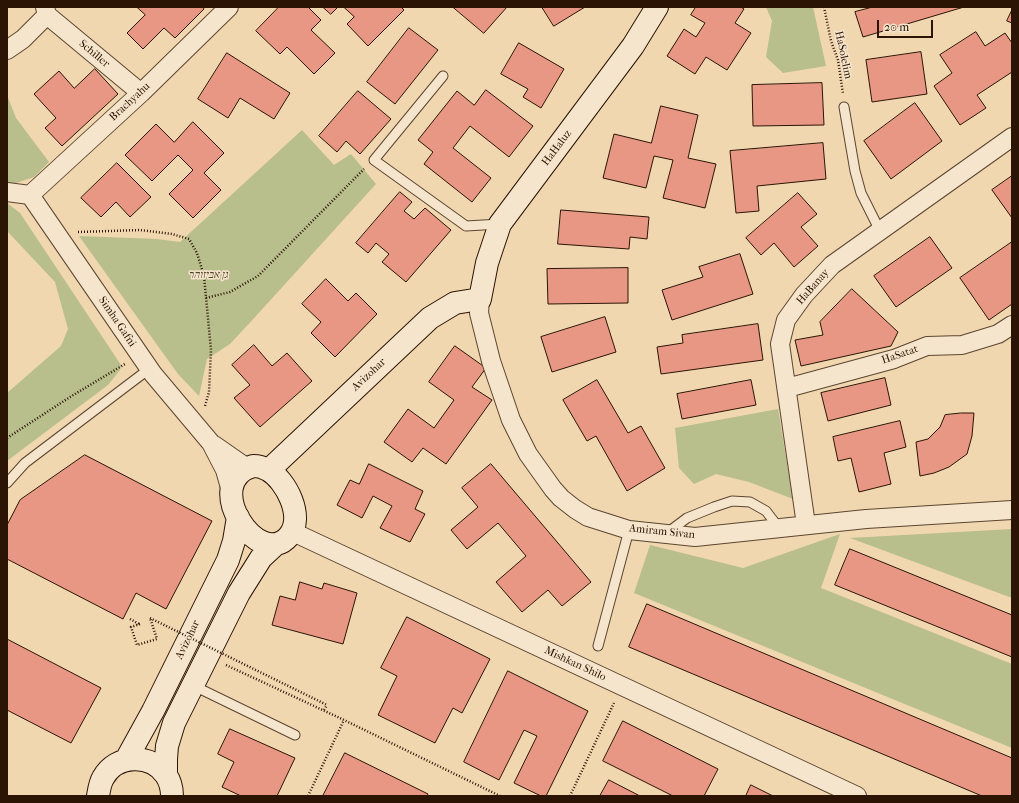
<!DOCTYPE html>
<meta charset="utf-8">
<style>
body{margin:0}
#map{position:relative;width:1019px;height:803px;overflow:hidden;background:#f0d7b0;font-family:"IM FELL French Canon",serif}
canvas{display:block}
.frame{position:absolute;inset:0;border:8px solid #2b1404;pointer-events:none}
.scale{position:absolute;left:877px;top:20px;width:56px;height:18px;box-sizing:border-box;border:2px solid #2b1404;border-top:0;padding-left:5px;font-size:12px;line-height:14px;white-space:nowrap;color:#2b1404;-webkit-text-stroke:3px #f5e5cc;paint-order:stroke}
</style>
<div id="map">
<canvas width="1019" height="803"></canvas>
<div class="frame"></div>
<div class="scale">20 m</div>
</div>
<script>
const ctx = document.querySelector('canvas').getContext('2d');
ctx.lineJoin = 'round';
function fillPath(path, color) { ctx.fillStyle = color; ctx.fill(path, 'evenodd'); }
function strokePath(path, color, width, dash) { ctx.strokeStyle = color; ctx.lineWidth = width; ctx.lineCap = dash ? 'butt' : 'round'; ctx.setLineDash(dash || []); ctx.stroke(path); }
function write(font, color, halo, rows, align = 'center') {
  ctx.font = font + ' "IM FELL French Canon","Frank Ruhl Libre",serif'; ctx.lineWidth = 3; ctx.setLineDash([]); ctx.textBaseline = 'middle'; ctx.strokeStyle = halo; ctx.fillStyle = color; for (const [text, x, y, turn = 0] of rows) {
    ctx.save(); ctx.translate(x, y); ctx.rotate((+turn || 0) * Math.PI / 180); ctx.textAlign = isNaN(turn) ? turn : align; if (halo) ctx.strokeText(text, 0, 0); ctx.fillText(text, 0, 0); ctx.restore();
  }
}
fillPath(new Path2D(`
 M766,7H813L826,66L783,73L766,57L772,21Z
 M7,95L16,118L49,162L34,177L13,184L7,183Z
 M302,130L334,165L351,154L376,184L256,316L230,344L207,359L199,396L178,374L79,236L157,239L180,242Z
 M7,203L20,213L121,365L120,370L108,385L7,461V393L61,346L68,329L55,282L7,231Z
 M778,409L793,499L749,482L716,474L694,484L679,468L675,428Z
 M1012,529V598L850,538Z
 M840,534L821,588L1012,664V748L634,593L650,545L743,568Z`), '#b8be8c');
const building = new Path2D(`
 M137,7H203L204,9L175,38L164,28L143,49L127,33L145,15Z
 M279,7H308L321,20L311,30L335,53L314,74L287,47L280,54L256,31Z
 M323,7H338L331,14Z
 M344,7H401L404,10L368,46L347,24L354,17Z
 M453,7H507L484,33Z
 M542,7H585L554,26Z
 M696,7H741L744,9L735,23L751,33L727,70L706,57L695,74L667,56L684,29L696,37L705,23L691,15Z
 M873,7H964L863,37L855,12Z
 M1012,10V23L1007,21Z
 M409,28L438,50L395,104L367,82Z
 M976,32L985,46L1005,33L1012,43V72L977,95L986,108L960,125L934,86L952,73L940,55Z
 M519,43L564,69L541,108L523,97L528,89L501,74Z
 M921,52L927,94L872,102L866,60Z
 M227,53L290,93L274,119L240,98L228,118L198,99Z
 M95,69L118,94L62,146L45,128L56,118L34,94L59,71L74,88Z
 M822,83L824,125L753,126L752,85Z
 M486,90L533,126L509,157L470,126L453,148L491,178L472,202L424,164L433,152L418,140L457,91L474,105Z
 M358,91L391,119L360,154L346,141L337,152L319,136Z
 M915,103L942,141L891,179L864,141Z
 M661,106L698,115L688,158L716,164L705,208L663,198L673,160L654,156L646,188L603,178L614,134L651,143Z
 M193,122L224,153L204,173L221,190L193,218L169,194L193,170L178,155L152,181L125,155L156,124L174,142Z
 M823,143L826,179L757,186L759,211L736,213L730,151Z
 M117,163L151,197L130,217L116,202L101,217L81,198Z
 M1012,176V218L992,190Z
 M400,192L412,202L404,211L414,219L425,208L451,230L406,282L382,262L389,254L376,243L368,253L356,243Z
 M798,193L817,214L801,227L818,246L794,267L774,243L761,255L746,238Z
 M561,210L649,217L647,239L630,237L629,249L558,244Z
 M930,237L952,268L896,307L874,276Z
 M1012,242V304L989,320L960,278Z
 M740,254L753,294L672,320L662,290L703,277L699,267Z
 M628,268V303L548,304L547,269Z
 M326,279L348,301L356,293L377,314L335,357L311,333L321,322L302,304Z
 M852,289L898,332L891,346L801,366L795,340L823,335L820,322Z
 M605,317L616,352L552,372L541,337Z
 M758,324L763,360L661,374L657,347L683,343L682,335Z
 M254,345L272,366L287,353L312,381L260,427L234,398L250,385L232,365Z
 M455,346L486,368L472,387L492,400L446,464L423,448L412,462L384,442L408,409L434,428L454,400L429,382Z
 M885,378L891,405L828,421L821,393Z
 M597,380L628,433L641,426L665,468L627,491L596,436L587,441L563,400Z
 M751,380L756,405L682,419L677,394Z
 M961,413H974L972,436L967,454L949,467L934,473L920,476L916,442L928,439L940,427L945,415Z
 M900,421L906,447L884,453L891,484L859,492L851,458L838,461L833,437Z
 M85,455L212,521L166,609L136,593L123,619L7,559V525L20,500Z
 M369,464L423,491L415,509L425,514L410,542L380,528L392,506L373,496L362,518L337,505L350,480L359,484Z
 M491,464L591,582L562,606L548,590L522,612L496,582L526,556L498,523L467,549L451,530L478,507L462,488Z
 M850,549L1012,615V657L835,585Z
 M300,582L322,589L324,583L357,593L343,644L272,625L280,596L295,600Z
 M647,604L1012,758V796H982L629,647Z
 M407,617L490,659L462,713L453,708L435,743L378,715L397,676L381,668Z
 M7,639L101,688L71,743L7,710Z
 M508,671L588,711L546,796H541L514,783L537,736L524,730L499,780L464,762Z
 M623,721L718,769L704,796H673L603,761Z
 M230,729L295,758L277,796H241L222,787L234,762L218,754Z
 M345,753L428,794L427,796H323Z
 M609,780L640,796H600Z
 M751,785L771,795L774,796H746Z`);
fillPath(building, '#e79783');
strokePath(building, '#2b1404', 1);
const lane = new Path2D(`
 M443,76L374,160L466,226L500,224
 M844,107L855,171L861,193L880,231
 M7,483L25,463L149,369
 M667,533L687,518L714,507L732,501L750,502L766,511L779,528
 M598,646L629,530
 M192,685L295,735`);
const street = new Path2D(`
 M45,7L47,15L141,93
 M7,50L23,39L47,15
 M7,192L30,195
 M30,195L153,374L211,443L225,470L231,491
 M30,195L141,93L229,7
 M480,299L479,313L491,361L511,420L528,454L553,489L561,498L575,509L588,517L629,530L695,537L866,519L1012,510
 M787,388L894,359L927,346L962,345L998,334L1012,325
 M214,445L247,468
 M806,525L780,344L786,320L804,295L832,265L1012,137
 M293,532L857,796`);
const secondary = new Path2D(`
 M253,466C258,466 263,467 268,470C286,480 305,517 289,536C259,572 199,482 253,466Z
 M269,470L430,318L455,303L480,299L487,263L500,224L633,46L657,7
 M126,760L153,711L228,560L234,541L238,517
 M166,775V759L167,746L174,723L239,593L261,558L276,544
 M98,796C99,790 100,783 103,778C116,754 151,753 166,775C170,781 172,789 172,796`);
strokePath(lane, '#5c452f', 11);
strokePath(street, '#5c452f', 20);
strokePath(secondary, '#2b1404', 24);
strokePath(new Path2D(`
 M824,7L831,41L838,60L843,94
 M78,232L140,230L172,234L189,239L197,253L204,276L211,350L209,392L205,406
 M206,298L230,292L258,276L364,169
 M7,438L70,397L125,364
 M130,619L139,624
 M140,624L131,627L137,645L157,639L150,618
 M226,665L344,720L500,796
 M324,710L327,705
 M308,796L344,720
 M570,796L614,703`), '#2b1404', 2.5, [1, 2]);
strokePath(lane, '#f5e5cc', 9);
strokePath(street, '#f5e5cc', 18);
strokePath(secondary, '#f5e5cc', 22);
strokePath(new Path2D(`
 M150,618L327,705`), '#2b1404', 2.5, [1, 2]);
write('11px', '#2b1404', '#f5e5cc', [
 ["Schiller",94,54,40],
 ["HaSolelim",843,55,78],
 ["Brachyahu",130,102,-43],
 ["HaHaluz",557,148,-53],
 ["HaBanay",813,287,-49],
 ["Simha Gafni",117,322,56],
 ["HaSatat",900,355,-19],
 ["Avizohar",369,375,-43],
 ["Amiram Sivan",662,532,6],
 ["Avizohar",188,640,-64],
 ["Mishkan Shilo",575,664,25]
]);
write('italic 11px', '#55472d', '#f5e5cc', [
 ["גן אביזוהר",208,275]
]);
</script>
